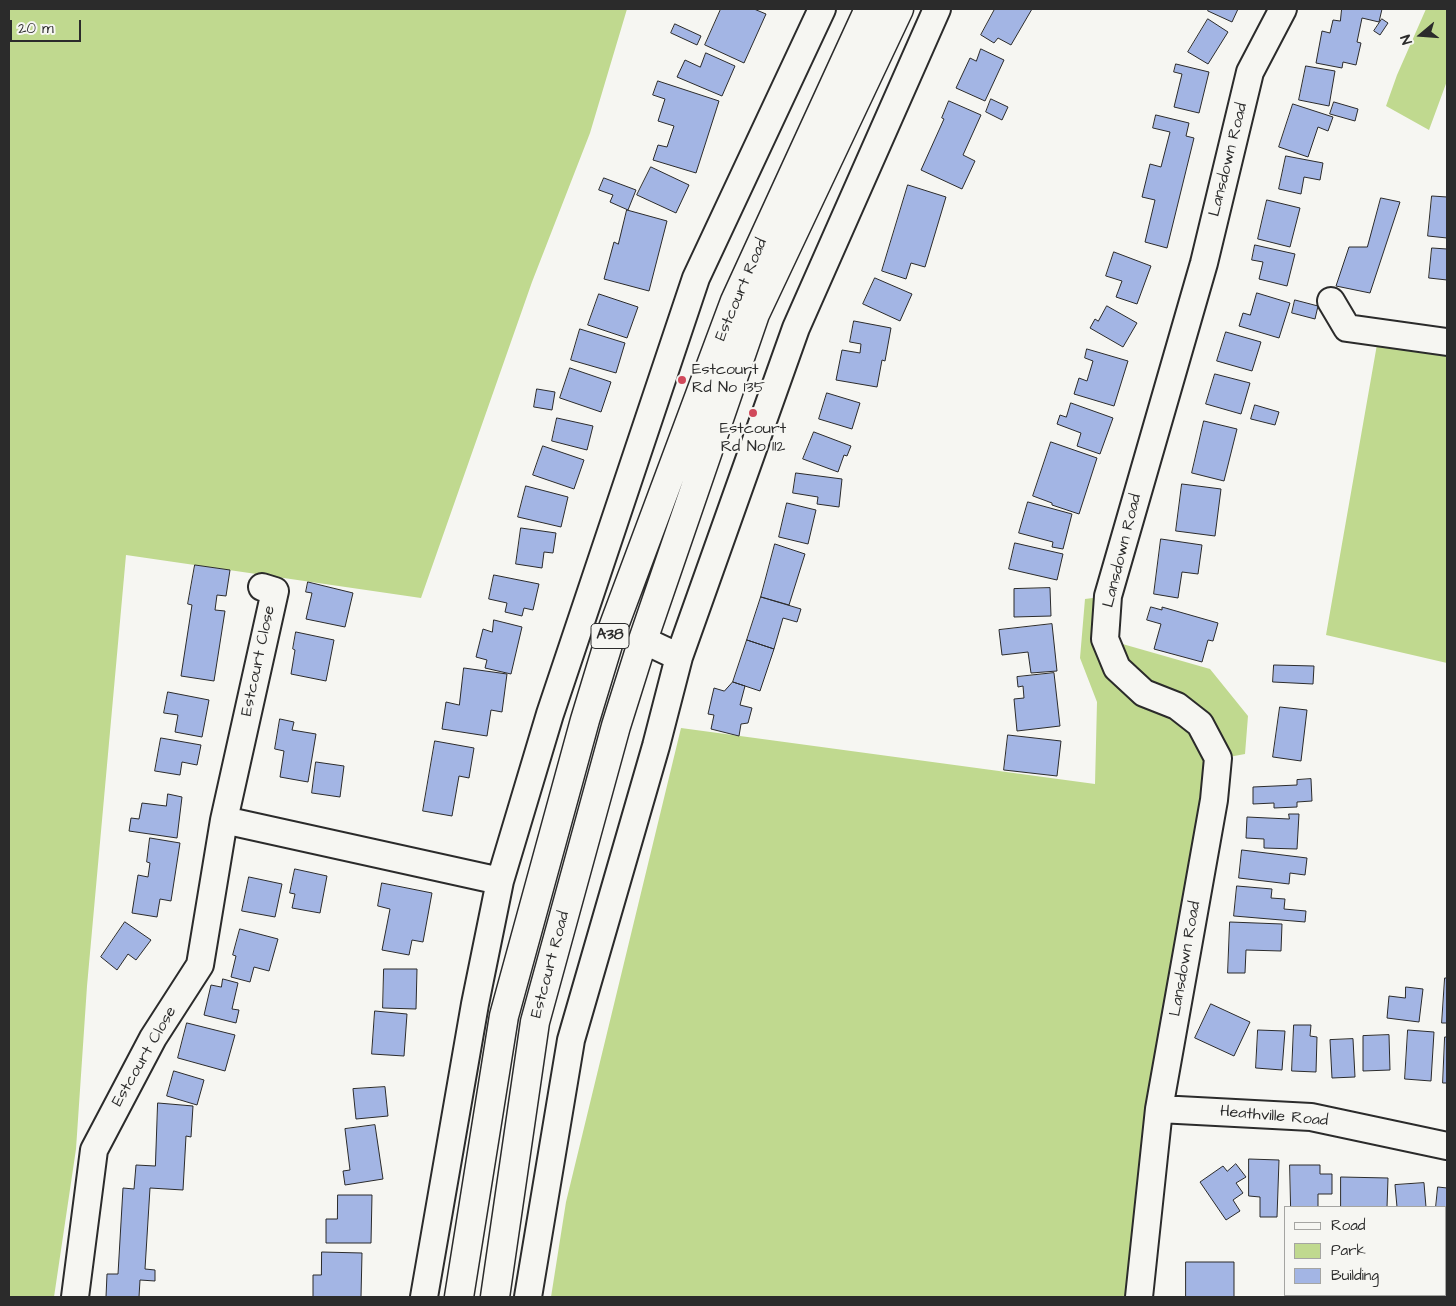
<!DOCTYPE html>
<style>
body{margin:0}
#map{position:relative;width:1456px;height:1306px;overflow:hidden;background:#f6f6f2;font-family:"Architects Daughter",sans-serif}
canvas{display:block}
.frame{position:absolute;inset:0;border:10px solid #2b2b2b;pointer-events:none}
.legend{position:absolute;left:1284px;top:1206px;width:162px;height:90px;box-sizing:border-box;background:#f6f6f2;border:1px solid #a5a5a2;margin:0;padding:6px 9px;list-style:none;font-size:15px;color:#2b2b2b}
.legend li{display:flex;align-items:center;gap:10px;height:25px}
.legend b{width:25px;border:1px solid #a5a5a2}
.north{position:absolute;left:1396px;top:10px;width:50px;height:50px;-webkit-text-stroke:4px #f6f6f2;paint-order:stroke;rotate:252deg;font-size:14px;font-weight:700;line-height:20px;text-align:center;color:#2b2b2b}
.north::after{content:'';display:block;margin:auto;width:18px;height:22px;background:#2b2b2b;clip-path:polygon(50% 0,100% 100%,50% 72%,0 100%)}
.scale{position:absolute;left:10px;top:20px;width:71px;height:22px;box-sizing:border-box;border:2px solid #2b2b2b;border-top:0;padding-left:6px;font-size:15px;line-height:18px;white-space:nowrap;color:#2b2b2b;-webkit-text-stroke:4px #f6f6f2;paint-order:stroke}
</style>
<div id="map">
<canvas width="1456" height="1306"></canvas>
<div class="frame"></div>
<ul class="legend">
<li><b style="height:6px;background:#f6f6f2"></b>Road</li>
<li><b style="height:14px;background:#c0d98f"></b>Park</li>
<li><b style="height:14px;background:#a3b5e4"></b>Building</li>
</ul>
<div class="north">N</div>
<div class="scale">20 m</div>
</div>
<script>
const ctx = document.querySelector('canvas').getContext('2d');
ctx.lineJoin = 'round';
function fillPath(path, color) { ctx.fillStyle = color; ctx.fill(path, 'evenodd'); }
function strokePath(path, color, width, dash) { ctx.strokeStyle = color; ctx.lineWidth = width; ctx.lineCap = dash ? 'butt' : 'round'; ctx.setLineDash(dash || []); ctx.stroke(path); }
function write(font, color, halo, rows, align = 'center') {
  ctx.font = font + ' "Architects Daughter",sans-serif'; ctx.lineWidth = 4.5; ctx.setLineDash([]); ctx.textBaseline = 'middle'; ctx.strokeStyle = halo; ctx.fillStyle = color; for (const [text, x, y, turn = 0] of rows) {
    ctx.save(); ctx.translate(x, y); ctx.rotate((+turn || 0) * Math.PI / 180); ctx.textAlign = isNaN(turn) ? turn : align; if (halo) ctx.strokeText(text, 0, 0); ctx.fillText(text, 0, 0); ctx.restore();
  }
}
fillPath(new Path2D(`
 M9,9H627L590,133L532,282L421,598L126,555L87,986L76,1149L54,1297H9Z
 M1426,9H1447V81L1429,130L1386,106L1397,75Z
 M1379,333L1447,342V663L1326,635Z
 M1108,596L1105,639L1210,669L1248,716L1245,754L1218,759L1139,1297H551L566,1202L681,728L1095,784L1097,702L1080,658L1085,599Z`), '#c0d98f');
const building = new Path2D(`
 M721,9H754L766,14L744,63L705,45Z
 M995,9H1032L1011,45L998,38L994,43L981,35Z
 M1209,9H1238L1232,22L1208,11Z
 M1342,9H1382L1379,22L1362,18L1357,42L1361,43L1356,65L1343,62L1342,68L1316,63L1322,31L1330,33L1333,20L1340,21Z
 M1208,19L1228,32L1208,64L1188,52Z
 M1382,19L1388,23L1380,35L1374,31Z
 M675,24L701,36L697,45L671,33Z
 M981,49L1004,60L985,101L956,88L970,58L976,61Z
 M706,53L735,66L722,96L677,77L685,60L700,67Z
 M1176,64L1209,72L1199,113L1174,107L1182,74L1174,72Z
 M1306,66L1335,71L1329,106L1299,100Z
 M658,81L719,101L696,173L653,160L658,145L667,147L674,126L658,121L665,99L653,95Z
 M991,99L1008,107L1002,120L986,112Z
 M949,101L981,115L963,155L975,161L962,189L921,170L944,119L942,118Z
 M1334,102L1358,109L1355,121L1330,114Z
 M1293,104L1333,117L1328,131L1318,127L1308,157L1279,147Z
 M1156,115L1189,123L1186,136L1194,138L1167,248L1145,242L1155,200L1142,197L1150,164L1161,167L1170,132L1153,128Z
 M1286,156L1323,163L1320,180L1304,177L1301,194L1279,189Z
 M651,167L689,185L676,213L637,195Z
 M604,178L636,190L628,210L610,202L613,195L599,190Z
 M908,185L946,197L925,267L911,263L906,279L882,271Z
 M1432,196L1447,197V238L1428,236Z
 M1381,198L1400,202L1370,293L1336,286L1349,247H1367Z
 M1267,200L1300,208L1290,247L1258,239Z
 M627,210L667,221L649,291L604,279L614,242L618,244Z
 M1255,245L1295,254L1287,286L1259,279L1263,262L1252,260Z
 M1432,248L1447,249V280L1429,278Z
 M1114,252L1151,266L1137,304L1116,297L1122,281L1106,276Z
 M875,278L912,294L900,321L863,304Z
 M1257,293L1290,303L1279,338L1239,326L1243,313L1250,315Z
 M599,294L638,307L627,338L588,325Z
 M1295,300L1318,306L1315,319L1292,313Z
 M1107,306L1137,323L1123,347L1090,328L1095,319L1098,321Z
 M854,321L891,328L885,361L882,360L877,387L836,380L842,350L860,353L861,344L850,342Z
 M580,329L625,343L616,373L571,360Z
 M1226,332L1261,342L1252,371L1217,361Z
 M1087,349L1128,361L1114,406L1074,394L1079,378L1087,381L1093,361L1085,358Z
 M570,368L611,382L601,412L560,398Z
 M1215,374L1250,383L1241,414L1206,404Z
 M537,389L555,392L552,410L534,407Z
 M827,393L860,403L852,429L819,419Z
 M1071,403L1113,418L1100,454L1077,446L1081,433L1057,424L1060,415L1066,417Z
 M1255,405L1279,412L1275,425L1251,419Z
 M557,418L593,426L587,450L552,441Z
 M1204,421L1237,429L1224,481L1192,473Z
 M814,432L851,446L847,456L844,455L838,472L803,459Z
 M1051,442L1097,458L1079,514L1052,505V503L1033,496Z
 M543,446L584,460L574,489L533,475Z
 M796,473L842,479L839,507L817,504L818,497L793,493Z
 M1182,484L1221,489L1215,536L1176,531Z
 M526,486L568,497L561,527L518,517Z
 M1028,502L1072,514L1063,549L1052,547L1053,542L1019,533Z
 M787,503L816,510L808,544L779,537Z
 M521,528L556,533L553,553L544,552L542,568L516,564Z
 M1161,539L1202,545L1198,574L1182,572L1178,598L1154,594Z
 M1015,543L1063,554L1057,580L1009,569Z
 M775,544L805,554L789,605L761,597Z
 M195,565L230,570L226,596L217,595L215,610L225,611L214,681L181,676L192,605L188,604Z
 M494,575L539,584L533,610L524,608L522,616L505,612L507,603L489,599Z
 M308,582L353,593L345,627L306,619L312,593L306,592Z
 M1050,588L1051,616L1014,617V589Z
 M761,597L801,609L797,622L783,618L774,649L747,640Z
 M1151,607L1162,610V607L1218,623L1213,641L1208,640L1202,662L1154,649L1161,624L1147,620Z
 M494,620L522,627L511,674L485,668L487,660L476,657L483,629L492,632Z
 M1052,624L1057,671L1031,673L1028,652L1002,655L999,630Z
 M296,632L334,640L326,681L291,674L295,650L293,649Z
 M747,640L774,649L760,691L733,682Z
 M1274,665L1314,666L1313,684L1273,682Z
 M464,668L507,674L502,712L491,710L487,736L442,729L446,702L459,705Z
 M1054,673L1060,726L1017,731L1014,699L1024,698L1023,686L1018,687L1017,677Z
 M733,682L745,686L740,705L752,708L748,723L741,724L739,736L711,729L714,715L708,714L714,688L724,691Z
 M168,692L209,700L202,737L175,732L178,715L164,713Z
 M1280,707L1307,710L1301,761L1273,757Z
 M280,719L294,722L292,730L316,734L308,782L280,777L284,751L275,749Z
 M1008,735L1061,741L1057,776L1004,770Z
 M161,738L201,745L197,765L182,762L180,775L155,771Z
 M435,741L474,748L469,778L459,776L452,816L423,811Z
 M316,762L344,766L340,797L312,793Z
 M1311,779L1312,801L1297,802V807L1274,808V803L1253,804V787L1297,785V780Z
 M168,794L182,797L177,838L129,831L131,818L139,819L142,803L166,806Z
 M1289,814H1299L1297,849L1264,848V839L1246,838L1247,817L1289,819Z
 M150,838L180,843L171,901L160,899L157,917L132,913L138,875L148,877L150,863L147,862Z
 M1242,850L1307,858L1305,875L1290,873L1289,884L1239,878Z
 M295,869L327,876L320,913L292,908L295,894L290,893Z
 M249,877L282,884L275,917L242,911Z
 M382,883L432,893L423,942L412,940L409,955L382,950L390,909L378,906Z
 M1237,886L1272,889L1271,898L1285,899L1284,909L1306,911L1305,922L1234,916Z
 M125,922L151,940L136,960L128,954L117,970L101,957Z
 M1230,922L1282,924L1281,951L1246,950L1245,973H1228Z
 M240,929L278,939L269,971L254,967L250,982L231,977L236,956L233,955Z
 M384,969H417L416,1009L383,1008Z
 M1445,978H1447V1023H1442Z
 M223,979L238,983L232,1009L239,1010L236,1023L204,1015L211,985L221,987Z
 M1406,987L1423,989L1419,1022L1387,1018L1389,996L1405,998Z
 M1211,1004L1250,1022L1234,1056L1195,1038Z
 M375,1011L407,1014L404,1056L372,1054Z
 M187,1023L235,1035L225,1071L178,1058Z
 M1294,1025H1311L1310,1036L1317,1037L1316,1072L1292,1071Z
 M1258,1030L1285,1031L1282,1070L1256,1068Z
 M1408,1030L1434,1032L1431,1081L1405,1079Z
 M1389,1035L1390,1070L1363,1071V1036Z
 M1445,1037H1447V1083H1443Z
 M1353,1039L1355,1077L1332,1078L1330,1040Z
 M174,1071L204,1080L197,1105L167,1096Z
 M385,1087L388,1116L356,1119L353,1089Z
 M158,1103L193,1106L191,1137L186,1136L183,1190L150,1188L145,1269L155,1270V1281L140,1280L139,1297H106L107,1274H118L123,1188L134,1189L136,1165L155,1166Z
 M375,1125L383,1179L345,1185L343,1171L350,1170L345,1129Z
 M1249,1159L1279,1160L1277,1217H1260V1197L1249,1196Z
 M1236,1164L1246,1177L1236,1183L1243,1193L1233,1200L1240,1211L1226,1220L1200,1182L1223,1166L1227,1171Z
 M1290,1165H1320V1174H1332V1194H1318V1207H1291Z
 M1341,1177L1388,1178L1387,1207H1341Z
 M1424,1183L1426,1207H1397L1395,1185Z
 M1438,1187L1447,1188V1225H1445V1207H1436Z
 M338,1195H372L371,1243H326V1219H337Z
 M322,1252L362,1253L361,1297H313V1275H321Z
 M1186,1262H1234V1297H1186Z`);
fillPath(building, '#a3b5e4');
strokePath(building, '#2b2b2b', 1);
const minor = new Path2D(`
 M1331,301L1347,328L1447,342
 M643,640L679,657
 M224,820L500,881
 M1159,1109L1311,1117L1447,1146
 M75,1297L94,1150L153,1038L200,965L224,820L275,591L262,587
 M424,1297L475,1004L500,881L550,714L696,278L822,9
 M528,1297L571,1040L656,746L679,657L796,328L937,9
 M1139,1297L1159,1109L1214,800L1218,758L1200,724L1177,706L1144,693L1117,668L1105,639L1108,596L1204,263L1250,72L1283,9`);
const major = new Path2D(`
 M459,1297L504,1016L585,720L613,628L735,301L869,9
 M495,1297L535,1022L616,726L643,640L755,314L899,9`);
strokePath(minor, '#2b2b2b', 30);
strokePath(major, '#2b2b2b', 31);
strokePath(minor, '#f6f6f2', 26);
strokePath(major, '#f6f6f2', 28);
for (const [x, y, r, color] of [
 [682,380,5,"#d1495b"],
 [753,413,5,"#d1495b"]
]) { const dot = new Path2D(); dot.arc(x, y, r, 0, 2 * Math.PI); ctx.fillStyle = color; ctx.fill(dot); strokePath(dot, '#f6f6f2', 2); }
for (const [x, y, w] of [
 [610,636,38]
]) { const box = new Path2D(); box.roundRect(x - w / 2, y - 12.5, w, 25, 4); ctx.fillStyle = '#f6f6f2'; ctx.fill(box); strokePath(box, '#2b2b2b', 1); }
write('bold 15px', '#2b2b2b', null, [
 ["A38",610,636]
]);
write('16px', '#2b2b2b', '#f6f6f2', [
 ["Lansdown Road",1229,160,-76],
 ["Estcourt Road",742,290,-67],
 ["Lansdown Road",1123,551,-76],
 ["Estcourt Close",259,661,-78],
 ["Lansdown Road",1186,959,-80],
 ["Estcourt Road",551,965,-75],
 ["Estcourt Close",145,1057,-60],
 ["Heathville Road",1274,1117,5]
]);
write('16px', '#2b2b2b', '#f6f6f2', [
 ["Estcourt",692,371],
 ["Rd No 135",692,389],
 ["Estcourt",753,430,"center"],
 ["Rd No 112",753,448,"center"]
], 'left');
</script>
